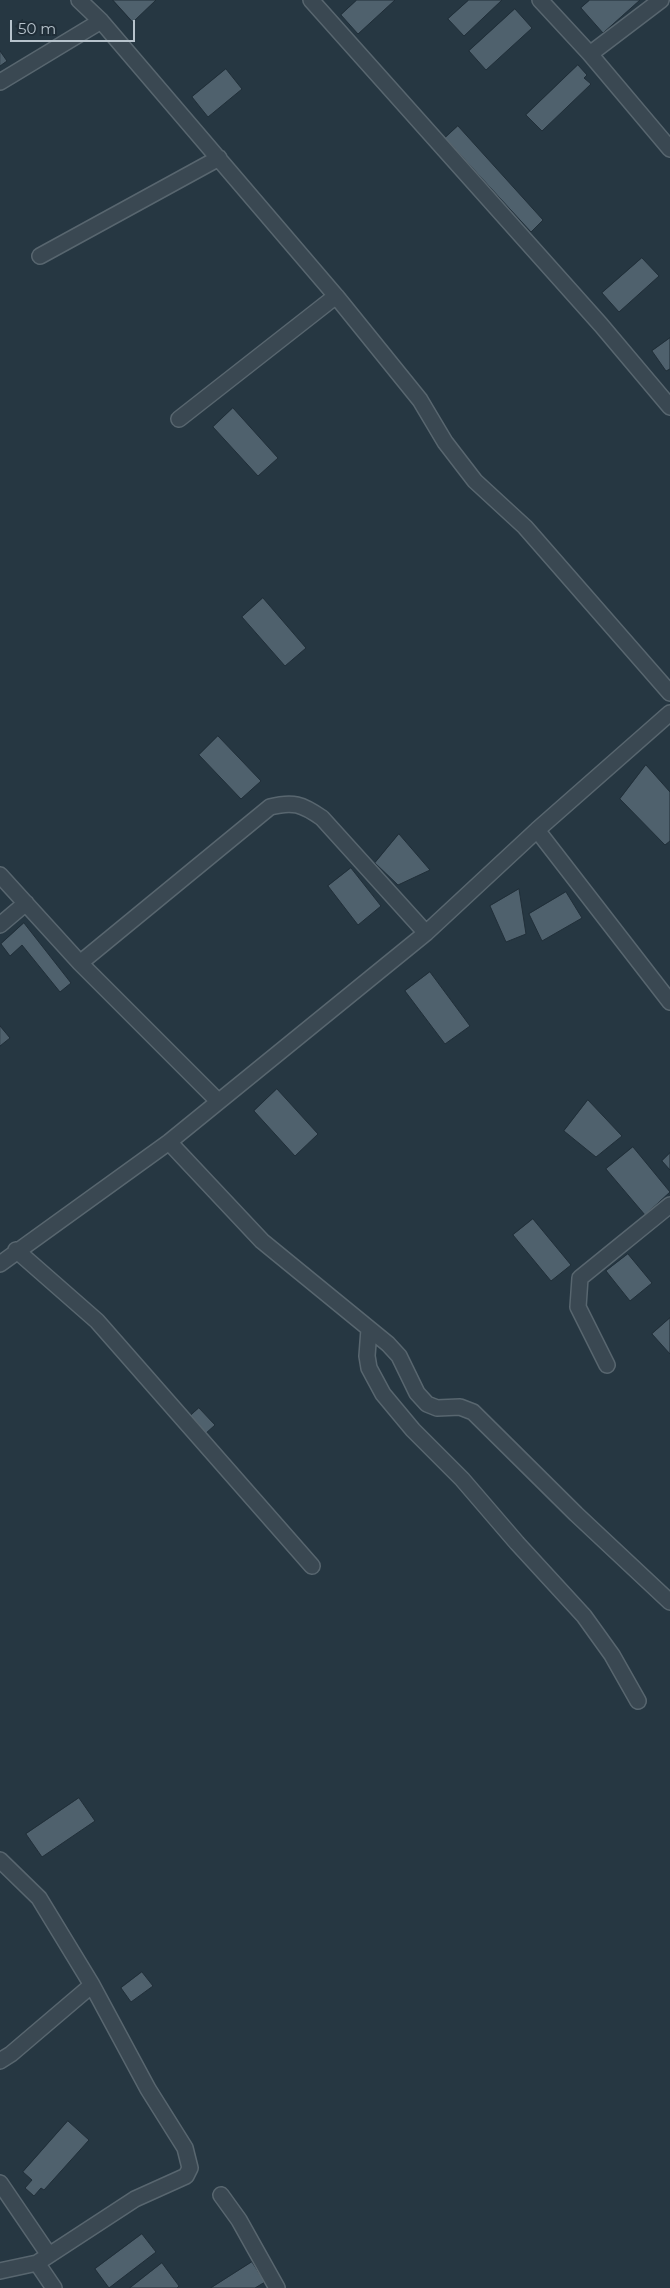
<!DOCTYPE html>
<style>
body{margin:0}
#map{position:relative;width:670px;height:2288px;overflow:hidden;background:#263742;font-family:Montserrat,sans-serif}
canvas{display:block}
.scale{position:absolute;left:10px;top:20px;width:125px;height:22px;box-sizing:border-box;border:2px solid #b7c3cc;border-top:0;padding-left:6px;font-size:15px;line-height:18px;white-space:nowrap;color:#b7c3cc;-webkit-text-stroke:4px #1f2d37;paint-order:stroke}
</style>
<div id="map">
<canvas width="670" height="2288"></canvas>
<div class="scale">50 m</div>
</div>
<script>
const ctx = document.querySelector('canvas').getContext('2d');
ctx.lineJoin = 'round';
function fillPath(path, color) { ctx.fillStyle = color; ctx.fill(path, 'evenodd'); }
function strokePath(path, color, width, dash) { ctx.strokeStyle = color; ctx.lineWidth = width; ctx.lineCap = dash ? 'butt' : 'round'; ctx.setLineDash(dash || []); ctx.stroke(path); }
const building = new Path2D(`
 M113,0H156L133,22Z
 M357,0H395L358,34L341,15Z
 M469,0H502L464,36L448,19Z
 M590,0H640L603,33L581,8Z
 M515,9L532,28L486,70L469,51Z
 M0,51L7,61L0,66Z
 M578,65L587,75L584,78L591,84L542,131L526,115Z
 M226,69L242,89L208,117L192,97Z
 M458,126L543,220L531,232L445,138Z
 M642,258L659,276L619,312L602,293Z
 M670,338V369L666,371L652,351Z
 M233,408L278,458L258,476L213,427Z
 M263,598L306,648L285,666L242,617Z
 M218,736L261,781L241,799L199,755Z
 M646,765L670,792V841L665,845L620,799Z
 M399,834L430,870L398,885L375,863Z
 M351,868L381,906L358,925L328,886Z
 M519,889L526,934L506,942L490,906Z
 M566,892L582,918L542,941L529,914Z
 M24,923L71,983L60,992L22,945L10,956L1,944Z
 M430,972L470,1026L445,1044L405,991Z
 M0,1026L10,1038L0,1046Z
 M277,1089L318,1134L295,1156L254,1111Z
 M588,1100L622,1136L596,1157L564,1131Z
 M633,1147L670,1192L645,1215L606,1169Z
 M670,1153V1170L662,1161Z
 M533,1219L571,1265L551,1281L513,1235Z
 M628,1254L652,1283L630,1301L606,1271Z
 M670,1318V1354L652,1334Z
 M199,1408L215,1425L205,1434L189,1417Z
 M79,1798L95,1821L42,1857L26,1834Z
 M142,1972L153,1986L131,2002L121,1988Z
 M68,2121L89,2140L44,2190L41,2188L34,2196L25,2188L32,2180L23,2172Z
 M142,2234L156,2252L109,2288L95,2269Z
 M252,2262L265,2282L255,2288H211Z
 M162,2263L179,2286L177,2288H130Z`);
fillPath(building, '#4f616d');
strokePath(building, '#212f39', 1);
const minor = new Path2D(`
 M79,0L101,21L336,296L420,400L445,442L475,481L525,527L670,693
 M311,0L601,325L670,407
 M540,0L590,54L670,149
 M590,54L661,0
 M0,82L101,21
 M40,256L219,158
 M179,419L336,296
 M537,830L670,1002
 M0,875L80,963L218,1101
 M0,925L26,903
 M80,963L270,807C293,801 302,804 322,818L426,933
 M169,1142L262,1241L388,1344L399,1356L417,1393L427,1404L437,1408L460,1407L473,1412L576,1514L670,1602
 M16,1250L97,1321L312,1566
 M0,1264L169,1142L426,933L537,830L670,713
 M369,1329L367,1356L369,1368L383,1394L413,1430L462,1479L517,1543L584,1616L612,1655L638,1701
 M607,1365L578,1307L580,1278L670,1205
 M0,1860L39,1898L92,1985L148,2089L185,2148L190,2168L186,2176L135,2199L37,2263L0,2271
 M0,2061L11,2054L92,1985
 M0,2183L49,2255
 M221,2195L239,2220L277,2288
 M37,2263L54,2288`);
strokePath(minor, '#58666f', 18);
strokePath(minor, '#3a4852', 15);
</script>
